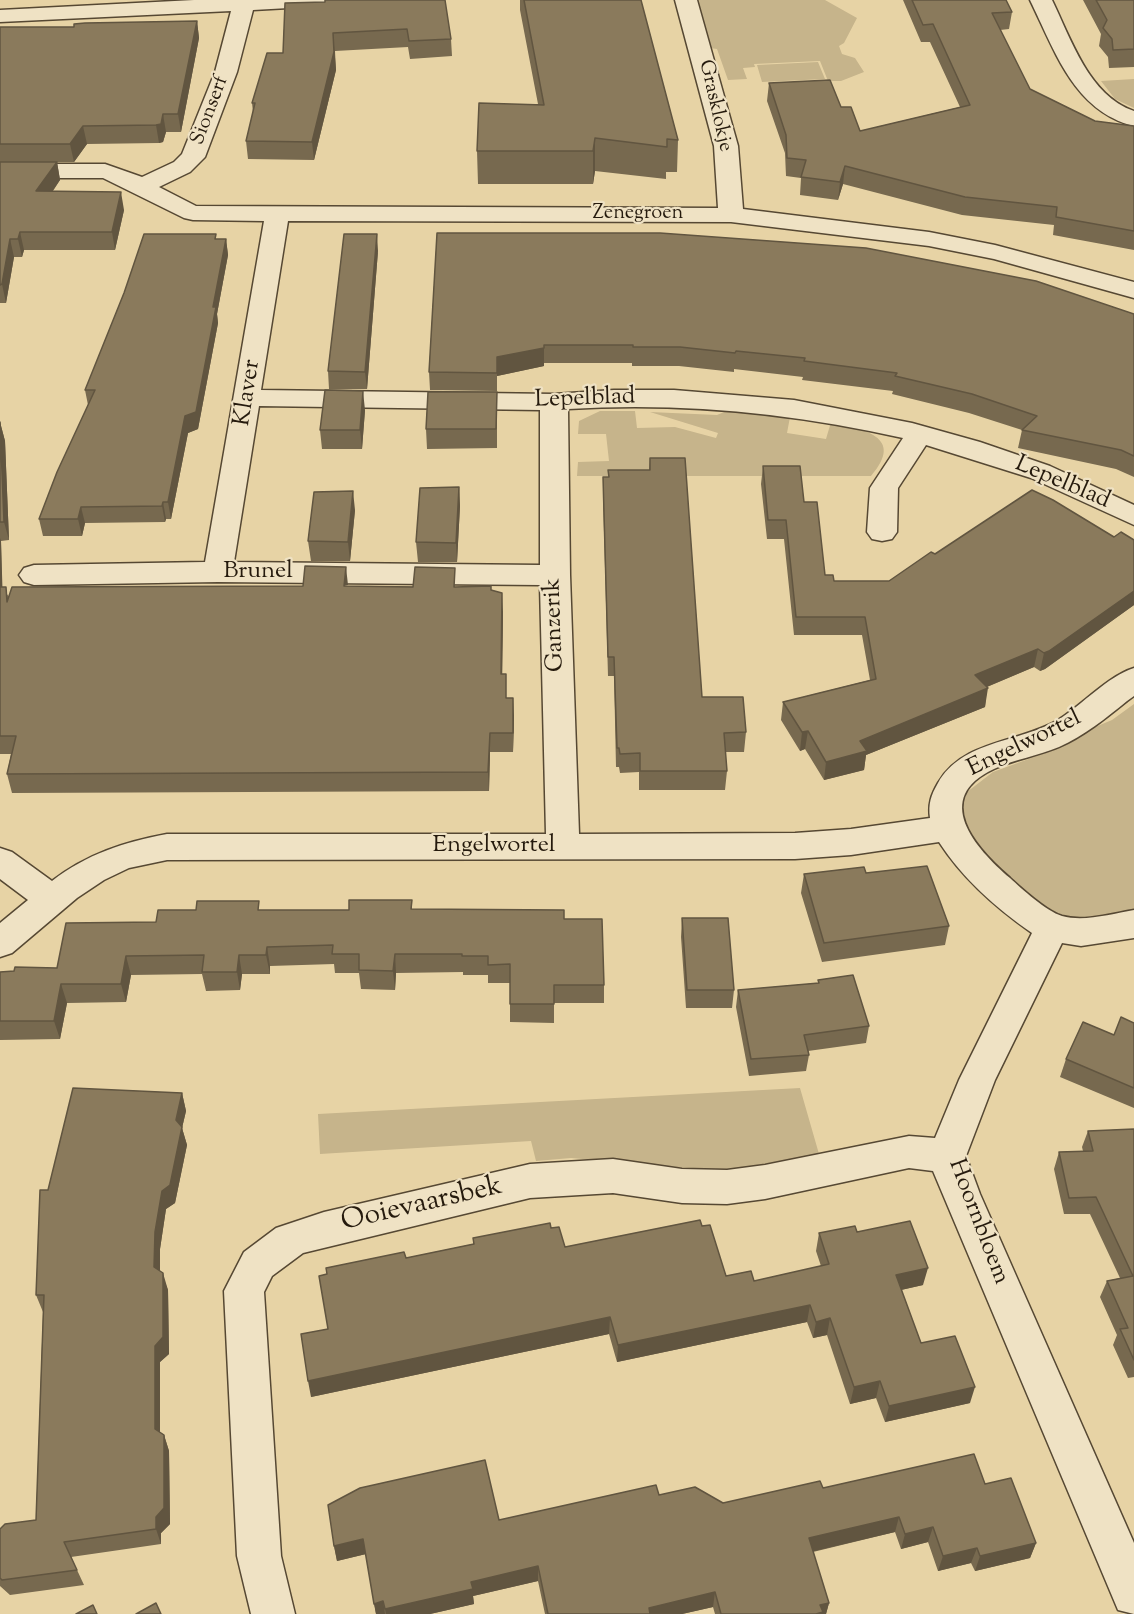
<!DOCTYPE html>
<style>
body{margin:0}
canvas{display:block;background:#e7d3a5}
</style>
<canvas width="1134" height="1614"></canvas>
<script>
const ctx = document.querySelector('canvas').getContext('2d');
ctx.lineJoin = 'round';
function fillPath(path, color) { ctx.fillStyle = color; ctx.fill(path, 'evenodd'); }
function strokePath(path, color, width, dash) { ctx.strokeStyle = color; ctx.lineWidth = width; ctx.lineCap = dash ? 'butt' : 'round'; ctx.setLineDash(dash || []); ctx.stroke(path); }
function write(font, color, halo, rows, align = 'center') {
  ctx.font = font + ' "Sorts Mill Goudy",serif'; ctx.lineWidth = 4.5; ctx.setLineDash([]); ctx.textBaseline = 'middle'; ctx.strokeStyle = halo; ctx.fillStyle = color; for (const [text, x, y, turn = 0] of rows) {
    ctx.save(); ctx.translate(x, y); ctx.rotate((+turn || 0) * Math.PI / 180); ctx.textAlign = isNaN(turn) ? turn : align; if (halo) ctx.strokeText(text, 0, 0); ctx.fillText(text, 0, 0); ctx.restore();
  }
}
fillPath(new Path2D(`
 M697,0H825L857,18L844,43L839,46L842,54L855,58L864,72L841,81H828L820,61L754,64L755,67L743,68L747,79L728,80L717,49L710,48Z
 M818,62L825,79L762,82L757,65Z
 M1134,79V108L1115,99L1101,81Z
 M729,410L790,417L787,433L826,439L831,422C862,429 906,436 871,476H577L578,462L609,461L606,434H578L579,421L600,411H635L637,428L675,427L716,438L718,433L650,412L717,415Z
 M1134,704V910C1116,916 1088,922 1069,918C1059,915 1049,908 1040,902C1004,880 974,849 961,808L967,792L993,772L1056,749L1088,730L1112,720Z
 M800,1088L819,1154L724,1171L571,1158L536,1161L531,1141L320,1154L318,1114Z`), '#c6b48b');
const minor = new Path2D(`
 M194,0H336L333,5L325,6L253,10L237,72L205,157L190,172L159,187L196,206L718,208L714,146L675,0H697L738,146L743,209L929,232L995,245L1134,282V298L994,259L929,246L731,222L288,221L261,390L554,394L614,390H674L794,400L912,423L980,442L1050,466L1134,505V525L1031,478L926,445L898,488L897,532L892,539L882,541L872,539L867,532L870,488L903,438C792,413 682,402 568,409L570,575L579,834L795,833L851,829L930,818C928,804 931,795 938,783C962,740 1019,743 1058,720C1082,705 1108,676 1134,668V696L1127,701C1106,718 1084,736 1059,747C1038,756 1015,759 994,769C931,798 975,848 1010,878C1022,889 1046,911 1062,916C1084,922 1111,914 1134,910V938L1081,946L1062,943L995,1080L966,1156L980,1194L1134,1543V1614L1118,1610L933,1171L909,1168L765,1199L727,1204L682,1203L613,1193L530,1198L303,1253L272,1276L264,1292L281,1556L295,1614H251L237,1556L224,1291L244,1252L276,1228L324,1212L530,1164L613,1159L682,1169L727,1170L765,1165L909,1136L935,1138L959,1080L1032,933C996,908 963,879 939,842L851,855L795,859L167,860L129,868L104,880L77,898L12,953L0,957V923L28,900L0,879V848L12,852L52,881C87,854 124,842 167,834H546L540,585L218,582L34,585L24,582L19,575L24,568L34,565L205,562L264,221L193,220L184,218L103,178H0V164H105L142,177L174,162L182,154L215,72L231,11L0,22V10ZM259,406L540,410V565L234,562Z
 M1030,0H1052C1071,39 1089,96 1134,111V126C1074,111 1055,51 1030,0Z`);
strokePath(minor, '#564833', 3);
fillPath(minor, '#efe2c4');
fillPath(new Path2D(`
 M520,0H641L678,140L677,172H666V179L595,171L593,184H478L477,151L538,104L520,10Z
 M903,0H1006L1012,12L1009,29L1000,30L1030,89L1095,121L1134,126V250L1053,235L1054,225L962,215L843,184L838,200L800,195L801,178L786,176L785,153L767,101L769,83L841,107L860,131L960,107L930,42H921Z
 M1083,0H1134V67L1109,68L1108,57L1099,46L1101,34Z
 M285,3L451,39L452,56L410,59L408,47L335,51L336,70L314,160L248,159L246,141L253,112L252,103L283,53Z
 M197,21L199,38L181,132H166L163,142L159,143L87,144L74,162H0V27H74Z
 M0,162H57L60,180L53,191L124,210L115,250H24L22,257H14L6,303H0Z
 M437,233L1134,314V477L1116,469L1018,448L1022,430L969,413L892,394L893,391L802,380L803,377L734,369V372L679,366H632V363H544V366L497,376V391L430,390L429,372Z
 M217,239H226L228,255L217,314L218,323L198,429L188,433L171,519H166L165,522L85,523L82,536H43L39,519L88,405L85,390Z
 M378,251L367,389H329L328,371Z
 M497,392V448L427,449L426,429Z
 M365,410L362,449H322L320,430Z
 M0,422L5,441L9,540L1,541L2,587L9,597L348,586L456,587L491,590L503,612L502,674L506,698L514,716L513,752H490L489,791L12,793L7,774L11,754H0Z
 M650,458L702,697L746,732L744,752H725L727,771L725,790H639V772L620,773L619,767H616L614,676H608L603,497V477H608L649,470Z
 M763,466L804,502L825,575L834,581H889L935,554L1114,537L1134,540V605L1045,669L1040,671L1034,667L987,687L985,707L866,755L864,770L824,780L805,749L800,751L781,720L783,702L870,680L862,635H794L784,539H767L761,484Z
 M459,487L460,506L457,562H418L416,542Z
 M355,510L350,561H311L308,541Z
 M866,873L949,926L945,945L822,962L801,893L804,874Z
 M412,900V909L564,919L604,985V1003H554V1023L510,1022V983H488V975H463V972L396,973L395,990L361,989L359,973H335L334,964L270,966V974H242L240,990L206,991L202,974L131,975L126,1002L67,1003L60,1039L0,1040V972L57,968L156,922L261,910H349Z
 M682,918L734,990L732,1008H686L681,937Z
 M818,980L869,1026L866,1043L808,1051L809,1055L806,1071L749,1076L736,1007L738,990L818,983Z
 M1134,1023V1108L1060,1077L1066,1059L1114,1035Z
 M182,1093L186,1111L182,1128L187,1145L175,1203L166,1209L160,1249V1271L168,1290L169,1354L160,1362V1432L164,1435L169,1451L170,1524L161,1533V1544L71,1557L84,1585L10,1595L0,1586V1529L36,1520L43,1312L36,1295L48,1190Z
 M1134,1129V1377L1128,1378L1113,1345L1117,1335L1100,1297L1107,1281L1120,1278L1090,1214H1064L1054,1169L1059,1152L1083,1151L1082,1147L1088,1131Z
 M702,1226L726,1276L754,1281L821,1266L816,1251L819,1233L857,1232L923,1285L901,1290L921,1343L970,1403L885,1422L876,1398L850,1404L827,1335L813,1338L807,1322L617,1362L609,1334L311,1397L328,1329L406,1258L473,1244V1238L551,1228L565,1247Z
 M985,1484L1036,1543L1030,1558L975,1571L971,1563L938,1571L928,1542L901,1549L895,1532L813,1552L829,1603L826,1614H715L713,1607L682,1614H545L538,1581L473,1596L474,1604L430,1614H376L366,1554L337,1561L334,1546L659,1495L723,1503L823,1488Z`), '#77694f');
fillPath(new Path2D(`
 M197,21L199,38L181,132L178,114Z
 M333,33L336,70L314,160L312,142Z
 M163,114L166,132L163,142L159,143L156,125Z
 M83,126L87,144L74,162L70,144Z
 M595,138V171L593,184V151Z
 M57,162L60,180L40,209L36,191Z
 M845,166L843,184L838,200L840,182Z
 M121,192L124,210L115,250L112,232Z
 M20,232L24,250L22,257L18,239Z
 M377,234L378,251L367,389L365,372Z
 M10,239L14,257L6,303L2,284Z
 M226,239L228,255L217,314L218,323L198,429L188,433L171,519L168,502L185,416L213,307Z
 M544,348V366L497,376V391V357Z
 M363,391L365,410L362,449L360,430Z
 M0,422L5,441L9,540L4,522Z
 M459,487L460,506L457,562L456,543Z
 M353,491L355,510L350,561L348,542Z
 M163,502L166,519L165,522L162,506Z
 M81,507L85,523L82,536L78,519Z
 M0,538L1,541L3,606L0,595Z
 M346,567L348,585L344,586Z
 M1134,591V605L1045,669L1040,671L1044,653Z
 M502,593L503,612L502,693L501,674Z
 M1038,649L1034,667L972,693L975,675Z
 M988,688L985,707L866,755L864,770L824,780L826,762L860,741Z
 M513,698L514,716L513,752Z
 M808,731L805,749L800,751L802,732Z
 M490,733V752L489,791L488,772Z
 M267,947L270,966V974L266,955Z
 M395,954L396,973L395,990L393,971Z
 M239,955L242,974L240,990L237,972Z
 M126,956L131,975L126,1002L121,984Z
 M61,984L67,1003L60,1039L54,1021Z
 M182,1093L186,1111L182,1128L187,1145L175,1203L166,1209L160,1249V1284L154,1267L155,1232L162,1191Z
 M928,1268L923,1285L892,1292L896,1275Z
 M163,1273L168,1290L169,1354L160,1362V1435L155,1429V1346Z
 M810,1305L807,1322L617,1362L618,1345Z
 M610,1317L609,1334L311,1397L308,1381Z
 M830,1318L827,1335L813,1338L816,1322Z
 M880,1381L876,1398L850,1404L854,1387Z
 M975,1387L970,1403L885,1422L889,1406Z
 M164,1435L169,1451L170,1524L161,1533V1544L156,1529V1517Z
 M899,1517L895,1532L806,1553L809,1538Z
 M933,1527L928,1542L901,1549L905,1534Z
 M363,1539L366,1554L337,1561L334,1546Z
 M1036,1543L1030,1558L975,1571L980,1556Z
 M977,1548L971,1563L938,1571L943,1556Z
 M538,1566V1581L473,1596L474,1604L430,1614H386L385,1609L471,1582Z
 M715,1592L713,1607L682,1614H648L649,1608Z
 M383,1601L385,1614H376L374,1604Z
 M829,1603L826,1614H816L820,1605Z`), '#615540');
const building = new Path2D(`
 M325,0H445L451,39L409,41L407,29L333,33L334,52L312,142L246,141L255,103H252L267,53H283L285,3L325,2Z
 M524,0H641L678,140L667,139V147L595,138L593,151H477L479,103L544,105Z
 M912,0H1006L1012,12L992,13L1030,89L1095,121L1134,126V231L1056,217L1057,207L965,197L845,166L840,182L801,177L806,160L787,158L786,135L769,83L830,80L841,107H851L860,131L970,105L933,24L923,25Z
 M1096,0H1134V49L1113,50L1112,39L1103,28L1107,20Z
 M197,21L178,114H163L161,124L156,125L83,126L70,144H0V27H74V24L85,23Z
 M0,162H57L36,191L121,192L112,232H20L18,239H10L2,284L0,285Z
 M437,233H660L866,248L1036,281L1134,314V456L1121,450L1022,430L1037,416L972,394L895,376L897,373L804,361L805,358L736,351L735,353L680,347H633V345H544V348L497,357V373L429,372Z
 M144,234H216L215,239H226L213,307H216L196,412L185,416L168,502H163L162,506L81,507L78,519H39L57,472L95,390H85L124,293Z
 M344,234H377L365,372L328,371Z
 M325,390L363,391L360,430H320Z
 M428,392H497L496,429H426Z
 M0,422L4,522H0Z
 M650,458H685L702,697H743L746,732L724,733L727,771H640V753L620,754L619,748H617L614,657H608L603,477H609L608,470H650Z
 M763,466H800L804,502H817L825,575H833L834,581H889L931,552L935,554L1032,490L1053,500L1114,537L1121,532L1134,540V591L1049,651L1044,653L1038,649L975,675L988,688L860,741L867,751L826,762L808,731L802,732L783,702L876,679L865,617H796L786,520H768Z
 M459,487L456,543L416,542L420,488Z
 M353,491L348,542L308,541L314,492Z
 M305,566L346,567L344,586L413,587L415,567L455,568L454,587L491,586V590L502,593L501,674H506V698H513V733H490L488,772L7,774L16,736H0V587H6L7,602L12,587L303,586Z
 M927,866L949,926L824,943L804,874L864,867L866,873Z
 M349,900H412L411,909L564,910V919H602L604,985H554V1004H510V964L488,965V956H462V954H395L393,971L359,970V954H332L333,945L267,947L266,955H239L237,972H202L204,955L126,956L121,984H61L54,1021H0V972L14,971L15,967L57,968L66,923L156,922L158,910H196L197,901H259L258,910H349Z
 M682,918H728L734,990H687Z
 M853,975L869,1026L804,1035L809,1055L751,1059L738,990L819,983L818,980Z
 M1121,1017L1134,1023V1088L1066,1059L1083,1022L1114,1035Z
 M73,1088L182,1093L176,1120L182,1127L170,1185L162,1191L155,1232L154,1267L163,1273V1337L155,1346V1429L164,1435V1508L156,1517V1529L64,1542L77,1570L2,1580L0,1578V1529L5,1524L36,1520L44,1295H36L40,1190H48Z
 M1134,1129V1360L1120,1329L1128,1328L1107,1281L1133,1276L1096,1197L1069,1198L1059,1152L1093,1151L1088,1131Z
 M700,1220L702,1226L710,1225L726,1276L751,1271L754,1281L829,1264L819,1233L855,1226L857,1232L910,1221L928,1268L896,1275L921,1343L955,1336L975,1387L889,1406L880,1381L854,1387L830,1318L816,1322L810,1305L618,1345L610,1317L308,1381L301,1334L328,1329L319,1276L327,1274L326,1268L404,1252L406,1258L474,1244L473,1238L550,1223L551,1228L559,1227L565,1247Z
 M974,1454L985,1484L1011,1478L1036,1543L980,1556L977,1548L943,1556L933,1527L905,1534L899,1517L809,1538L829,1603L820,1605L823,1612L816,1614H721L715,1592L649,1608L650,1614H548L538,1566L471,1582L473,1589L385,1609L383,1601L374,1604L363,1539L334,1546L328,1505L360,1488L485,1460L499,1520L656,1485L659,1495L695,1487L723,1503L820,1481L823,1488Z
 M156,1603L161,1614H136Z
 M93,1605L97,1614H76Z`);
fillPath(building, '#8a7a5c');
strokePath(building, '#615540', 1.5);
write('20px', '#251a0d', '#efe2c4', [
 ["Grasklokje",714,106,77],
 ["Sionserf",211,111,-69],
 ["Zenegroen",638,215]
]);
write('24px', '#251a0d', '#efe2c4', [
 ["Klaver",249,393,-81],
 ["Lepelblad",585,400,-2],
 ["Lepelblad",1062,484,23],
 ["Brunel",258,573],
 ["Ganzerik",556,625,-92],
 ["Engelwortel",1025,745,-26],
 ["Engelwortel",494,847],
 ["Hoornbloem",977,1222,69]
]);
write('28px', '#251a0d', '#efe2c4', [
 ["Ooievaarsbek",422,1206,-13]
]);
</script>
